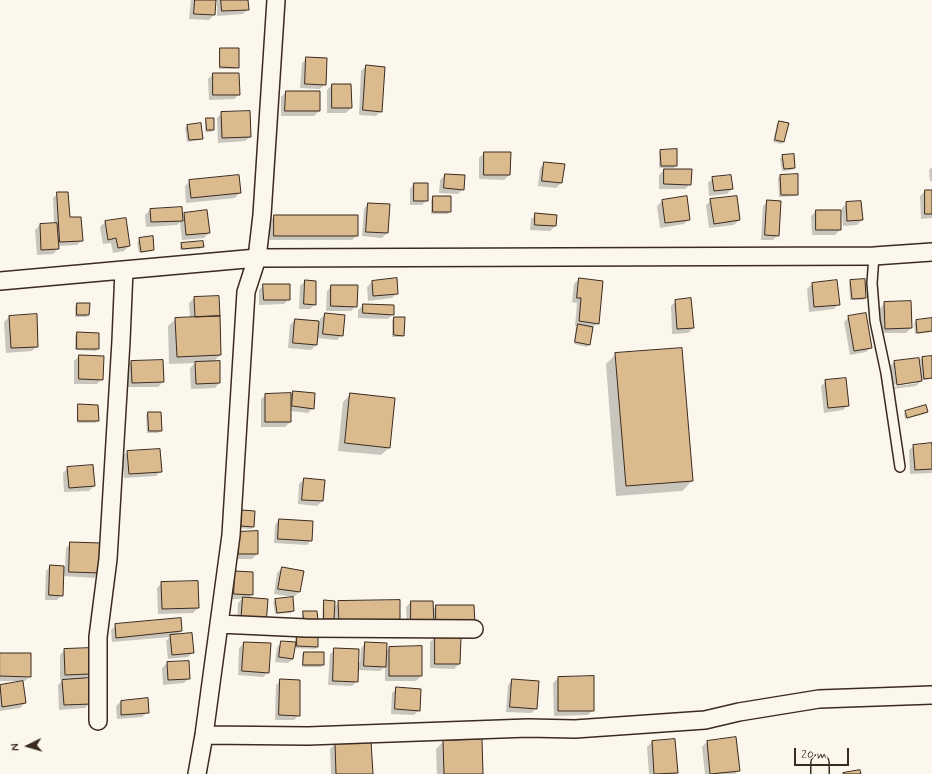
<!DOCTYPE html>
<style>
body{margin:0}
#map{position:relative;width:932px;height:774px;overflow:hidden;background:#fbf7ec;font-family:Mynerve,sans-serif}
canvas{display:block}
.north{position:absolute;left:8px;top:726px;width:40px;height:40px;-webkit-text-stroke:3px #fbf7ec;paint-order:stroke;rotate:265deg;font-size:11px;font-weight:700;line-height:16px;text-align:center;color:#3b2a1e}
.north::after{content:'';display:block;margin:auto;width:14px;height:18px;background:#3b2a1e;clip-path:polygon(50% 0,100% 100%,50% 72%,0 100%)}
.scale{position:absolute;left:794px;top:748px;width:55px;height:18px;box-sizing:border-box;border:2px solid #3b2a1e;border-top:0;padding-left:5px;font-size:12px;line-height:14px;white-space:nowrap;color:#3b2a1e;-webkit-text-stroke:3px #fbf7ec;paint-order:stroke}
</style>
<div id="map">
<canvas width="932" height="774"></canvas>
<div class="north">N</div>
<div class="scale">20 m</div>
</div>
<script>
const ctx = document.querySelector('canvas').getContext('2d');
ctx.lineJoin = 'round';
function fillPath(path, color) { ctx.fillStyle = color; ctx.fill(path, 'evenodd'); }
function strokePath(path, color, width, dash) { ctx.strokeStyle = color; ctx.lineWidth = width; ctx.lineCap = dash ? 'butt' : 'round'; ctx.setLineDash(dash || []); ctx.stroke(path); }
fillPath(new Path2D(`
 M191,0H247L248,9L243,14L217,16V1H215L214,15L209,20L189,19Z
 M221,49L238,67L235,69H219V51Z
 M307,58L325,84L320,89L300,88L302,63Z
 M366,66L381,111L376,116L359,115L361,71Z
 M213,74L239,94L234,99L209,100L208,79Z
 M332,85L351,108L346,113H327V90Z
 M286,92L319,111L314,116H281V97Z
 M222,113L250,137L245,141L218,143L217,118Z
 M207,119L213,130L211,132H205V121Z
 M779,122L788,124L783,142L781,144L773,142L777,124Z
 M187,126L202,138L200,140L187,142L185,128Z
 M661,151L676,165L674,168H659V153Z
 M484,153L509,175L504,180L479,179V158Z
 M783,156L794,168L792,170L782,171L780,159Z
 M545,163L563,165L561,183L556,188L538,186L540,168Z
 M931,168H932V181H930L929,170Z
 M664,170L690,184L685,189H659V175Z
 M445,175L463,189L458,194L439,193L440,180Z
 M780,176L797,194L795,196L779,197L778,178Z
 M713,178L732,189L727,194L709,196L708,183Z
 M190,181L239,193L235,198L186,203L185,186Z
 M414,184L427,200L422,205H410V189Z
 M925,191H932V218L921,219L920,196Z
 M58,193L69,219L82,240L77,245L58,246V249L53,254L37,255L35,230L40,225L54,224L53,198Z
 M433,197L450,211L448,214H431V200Z
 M711,200L739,220L734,225L709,228L706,205Z
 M662,201L689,219L684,224L660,228L657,206Z
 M768,201L778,235L773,240H761L763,206Z
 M847,203L862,220L857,225L843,226L842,212H840V230L835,235H812L811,216L816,211H842V208Z
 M368,204L387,233L382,238L362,236L364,209Z
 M150,210L181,217L185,214L209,233L204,238L182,240L180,222L177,225L146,227L145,215Z
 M536,215L555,226L550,231L530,230L531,219Z
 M275,216L357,235L352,240H270V221Z
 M105,222L129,246L124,251L113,253L111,243L103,244L100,227Z
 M140,239L153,249L151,251L139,253L137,242Z
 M182,244L203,246L200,249L180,250V246Z
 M396,279L397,293L392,298L368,301L367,287L372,282Z
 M579,279L598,323L592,328L589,344L587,347L574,344L576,326H575L577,303L572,302L574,284Z
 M305,281L315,304L310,309H299L300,286Z
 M851,281L865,298L863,300H850L849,283Z
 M812,284L838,304L834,309L809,312L807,289Z
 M264,285L289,299L284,304L259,305V290Z
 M332,286L356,306L351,311H326L327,291Z
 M218,297L220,355L213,362L219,383L215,388L191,389L190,368L195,363L169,364L168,326L176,319L190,318L189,303L194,298Z
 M676,301L693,328L688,333L672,334L671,306Z
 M885,303L911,328L906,333H881L880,308Z
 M78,304L88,315L86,317H75V306Z
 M363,305L393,314L388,319L358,318V310Z
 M325,314L342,335L337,340L316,338V345L311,350L288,348L290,325L295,320L320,322V319Z
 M9,317L37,346L32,351L6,353L4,322Z
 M849,317L871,347L866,352L850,355L844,322Z
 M395,318L404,335L401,337H392V320Z
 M932,319L931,332L915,334L914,323L916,321Z
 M77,333L98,348L96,351L75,350V336Z
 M616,354L692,481L682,491L616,496L606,364Z
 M79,356L102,379L97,384H74V361Z
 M932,357V379L922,380L916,386L893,389L889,367L894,362L918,359L919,369H921L920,360L922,358ZM917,381V383L892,387V385Z
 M131,362L163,382L158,387H127L126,367Z
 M826,381L848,405L843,410L824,413L821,386Z
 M294,392L313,408L308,413L290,411V422L285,427H261V399L266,395L291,394Z
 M351,394L389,448L381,455L338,451L343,402Z
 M79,405L98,421L95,423H77V408Z
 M906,412H927L924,414L905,419L904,414Z
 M148,413L161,430L158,433H147L146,415Z
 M932,444V473L910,474L909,450L914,446Z
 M127,452L161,471L156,476L124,478L122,457Z
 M68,468L94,486L89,491L64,492L63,473Z
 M304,479L322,501L317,506L298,504L299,484Z
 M242,511L253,526L251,529L239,528L240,514Z
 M279,520L311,540L307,545L274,543L275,525Z
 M233,538L257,554L252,559H234Z
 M71,543L99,573L94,578L63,576L62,595L57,600H45L46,571L51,566L65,567L66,548Z
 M282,568L299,592L294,597L274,594L277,573Z
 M235,572L252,594L248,599L260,630L237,628L238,603L242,599H230V577Z
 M162,583L198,608L193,613L158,614L157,588Z
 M276,600L293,610L291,613L275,614L273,602Z
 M325,601L334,607L339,602L399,601L334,628V618L331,621H322L323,604Z
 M411,602L433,610L436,606L474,624L407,629L406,607Z
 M304,612L314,622H302V615Z
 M116,625L181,631L177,635L193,652L188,657L168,659L166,641L170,637L112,642L111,630Z
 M298,636L317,647L315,649L294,648L293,659L288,663L275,662L277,647L282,642L295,643V638Z
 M435,637L459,664L454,669L430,668V642Z
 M244,643L268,672L263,677L238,675L239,648Z
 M366,643L386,651L390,648L421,676L416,681H385V667L380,671L358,670L357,681L352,686L328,685L330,654L335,649L360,663L361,648Z
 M65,650L90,674L85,679L90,703L85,708L59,710L58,685L64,679H60V655Z
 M304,653L323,664L321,667H302V655Z
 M0,654L30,676L25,681H22L25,703L20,708L0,711V686L22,682V681H0Z
 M167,663L189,678L184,683L163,685L162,668Z
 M558,678L593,710L588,715L554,716L553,683Z
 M281,680L299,715L294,720H275L276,685Z
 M512,680L536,709L531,713L506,712L508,685Z
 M397,688L419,710L414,715L391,714L392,693Z
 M121,701L147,712L142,717L117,719L116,706Z
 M443,742L482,774H437L436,749Z
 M652,742L677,772L676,774H649L647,747Z
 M707,742L739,770L735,774H705L702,747Z
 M335,744L372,774H331L330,749Z`), '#0003');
const building = new Path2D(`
 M195,0H216L215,15L194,14Z
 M221,0H248L249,10L222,11Z
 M220,48H239V68L220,67Z
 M306,57L327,58L326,85L305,84Z
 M366,65L385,67L382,112L363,110Z
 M213,73H239L240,95H213Z
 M332,84H351L352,108H332Z
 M286,91H320V111H285Z
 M250,111L251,137L222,138L221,112Z
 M206,118H214V130H207Z
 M779,121L789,123L784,142L775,140Z
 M201,123L203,139L189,140L187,125Z
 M677,149V166H661L660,150Z
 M484,152H511L510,175H484Z
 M794,154L795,168L784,169L782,155Z
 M544,162L565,164L562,183L542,181Z
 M664,169H692L691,185L664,184Z
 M445,174L465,175L464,190L444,188Z
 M798,174V195H781L780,175Z
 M239,175L241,193L191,198L189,180Z
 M731,175L733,189L714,191L712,177Z
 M414,183H428V201H414Z
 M925,190H932V214H925Z
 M57,192H68L70,217H81L83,241L60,242Z
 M433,196H451V212H433Z
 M687,196L690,220L665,223L662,200Z
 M737,196L740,220L714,224L710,199Z
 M767,200L781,201L779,236L765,235Z
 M861,201L863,220L847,221L846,202Z
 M368,203L390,204L388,233L366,232Z
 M182,207L183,221L151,222L150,209Z
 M207,210L210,233L186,235L184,213Z
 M816,210H841V230H816Z
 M535,213L557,215L556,226L535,225Z
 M274,215H358V236H274Z
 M126,218L130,246L118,248L116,238L108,240L105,221Z
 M57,223L59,249L41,250L40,224Z
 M153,236L154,250L141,252L139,238Z
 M203,241L204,247L182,249L181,243Z
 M397,278L398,294L373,296L372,281Z
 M579,278L603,281L599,324L579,321L581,298H577Z
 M865,279L866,298L852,299L850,280Z
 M305,280L316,281V305L304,304Z
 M837,280L840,305L814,307L812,283Z
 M263,284H290V300H264Z
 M331,285H358L357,307L331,306Z
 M219,296L220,316L195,317L194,297Z
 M691,298L694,328L677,329L675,300Z
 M911,301L912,328L885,329L884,302Z
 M77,303H90L89,315H77Z
 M363,304L394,305V315L363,313Z
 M325,313L345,315L343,336L323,334Z
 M866,313L872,348L854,351L848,316Z
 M37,314L38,347L11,348L9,316Z
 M220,316L221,355L177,357L175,318Z
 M394,317H405L404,336L394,335Z
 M932,318V331L917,333L916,320Z
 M295,319L319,321L317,345L293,343Z
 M578,324L593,327L590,345L575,342Z
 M77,332L99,333V349H77Z
 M682,348L693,481L626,486L615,353Z
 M79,355L104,356L103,380L79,379Z
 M932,356V378L924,379L922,357Z
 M919,358L922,381L897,385L894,361Z
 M163,360L164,382L132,383L131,361Z
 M220,361V383L196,384L195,362Z
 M846,378L849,406L828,408L825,380Z
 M293,391L315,393L314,409L292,406Z
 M291,393V422H265V394Z
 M350,393L395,398L390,448L345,443Z
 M78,404L98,405L99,421H78Z
 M926,405L928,412L907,418L905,411Z
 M148,412H161L162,431H149Z
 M932,443V469L915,470L913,445Z
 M160,449L162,472L129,474L127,451Z
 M93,465L95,486L69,488L67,467Z
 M304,478L325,480L323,501L302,500Z
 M242,510L255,511L254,527L241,526Z
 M279,519L313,521L312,541L278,539Z
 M258,531V554H238V532Z
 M70,542L101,543L100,573L69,572Z
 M50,565L64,566L63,596L49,595Z
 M282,567L304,571L300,592L278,589Z
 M235,571L253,572V595L234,594Z
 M198,581L199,608L162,609L161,582Z
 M243,597L268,599L266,625L241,623Z
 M293,597L294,611L277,613L275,599Z
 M324,600L335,601L334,619H324Z
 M400,600V623L339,624L338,601Z
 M411,601H433L434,624L411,625Z
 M436,605H474L475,624H436Z
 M303,611H317L318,620H304Z
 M181,618L182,631L116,638L115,624Z
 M192,633L194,653L172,655L170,635Z
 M297,635L318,636V647L297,646Z
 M435,636L461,637L460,664H435Z
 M281,641L296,642L293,659L279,657Z
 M244,642L271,643L269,673L242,671Z
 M365,642L387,643L386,667L364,666Z
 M422,646V676H389V647Z
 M91,648V674L65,675L64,649Z
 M334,648L359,649L358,682L333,681Z
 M304,652H324V665H303Z
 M0,653H31V677L0,676Z
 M189,661L190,679L168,680L167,662Z
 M594,676V711H558V677Z
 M89,678L91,704L64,705L62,680Z
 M280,679L300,680V716L279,715Z
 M512,679L539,681L537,709L510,707Z
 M23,681L26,703L2,707L0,685Z
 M396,687L421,689L420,711L395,709Z
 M148,698L149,713L121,715V701Z
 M736,737L740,771L710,774L707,741Z
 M482,739L483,774H444L443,741Z
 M675,739L678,773L654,774L652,741Z
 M371,741L373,774H336L335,743Z
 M860,770L861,774H843V773Z`);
fillPath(building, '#dbba8e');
strokePath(building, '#3b2a1e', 1);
const service = new Path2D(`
 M874,256L872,283L875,321L886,373L900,467`);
const minor = new Path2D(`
 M0,281L257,258L874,256L932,252
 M219,624L306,628L474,629
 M98,721V637L108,559L121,341L124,270
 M204,735L308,736L528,728L575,729L705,720L739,712L819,699L932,695
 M820,763V774
 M197,774L204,735L231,535L246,292L257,258L262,215L276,0`);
strokePath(service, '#3b2a1e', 12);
strokePath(minor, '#3b2a1e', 20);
strokePath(service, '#fbf7ec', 9);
strokePath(minor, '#fbf7ec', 17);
</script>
